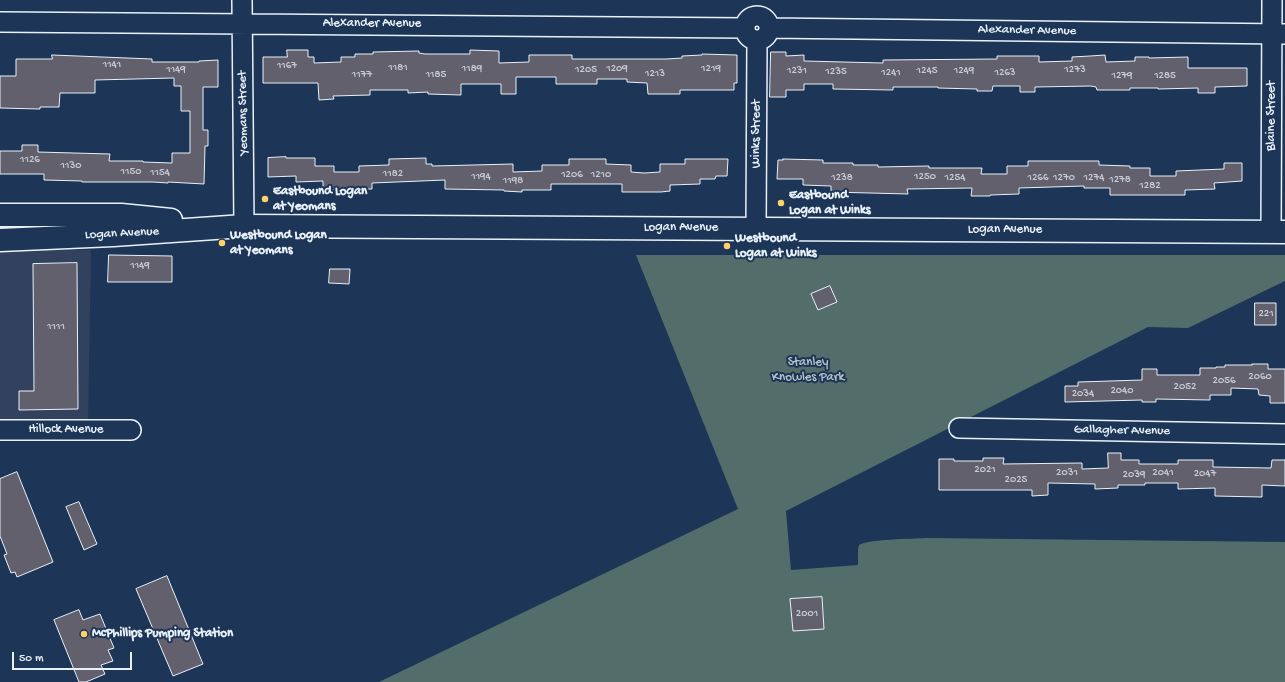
<!DOCTYPE html>
<style>
body{margin:0}
#map{position:relative;width:1285px;height:682px;overflow:hidden;background:#1d3557;font-family:"Gochi Hand",sans-serif}
canvas{display:block}
.scale{position:absolute;left:12px;top:652px;width:120px;height:18px;box-sizing:border-box;border:2px solid #e8f1f8;border-top:0;padding-left:5px;font-size:12px;line-height:14px;white-space:nowrap;color:#e8f1f8;-webkit-text-stroke:3px #1d3557;paint-order:stroke}
</style>
<div id="map">
<canvas width="1285" height="682"></canvas>
<div class="scale">50 m</div>
</div>
<script>
const ctx = document.querySelector('canvas').getContext('2d');
ctx.lineJoin = 'round';
function fillPath(path, color) { ctx.fillStyle = color; ctx.fill(path, 'evenodd'); }
function strokePath(path, color, width, dash) { ctx.strokeStyle = color; ctx.lineWidth = width; ctx.lineCap = dash ? 'butt' : 'round'; ctx.setLineDash(dash || []); ctx.stroke(path); }
function write(font, color, halo, rows, align = 'center') {
  ctx.font = font + ' "Gochi Hand",sans-serif'; ctx.lineWidth = 4; ctx.setLineDash([]); ctx.textBaseline = 'middle'; ctx.strokeStyle = halo; ctx.fillStyle = color; for (const [text, x, y, turn = 0] of rows) {
    ctx.save(); ctx.translate(x, y); ctx.rotate((+turn || 0) * Math.PI / 180); ctx.textAlign = isNaN(turn) ? turn : align; if (halo) ctx.strokeText(text, 0, 0); ctx.fillText(text, 0, 0); ctx.restore();
  }
}
fillPath(new Path2D(`
 M0,250H91L88,422L0,421Z`), '#32425e');
fillPath(new Path2D(`
 M636,255H1285V281L1188,328L1148,327L786,511L791,570L858,565V550L859,545C867,539 913,539 926,538L1285,542V682H379L738,509Z`), '#536d6a');
const building = new Path2D(`
 M287,50H308V57H314V63L341,62V57H355V54H373V52L419,51V53L425,54H470V50L499,51V63L529,62V55H572V59H666L682,58V56L702,55V54L737,55V83H734V90H680V94H648L647,83L627,82V79H597V84H556V77H516V94H501V84H461V95L428,94V92L408,93V90H370V95L333,96L334,99L319,100L318,83H263V57H287Z
 M771,52H786V56L804,55V61L883,63V60L997,59V56H1039V62L1072,61V57L1090,56L1105,55L1106,62L1135,61V57H1149V58L1188,57V68H1247V86L1215,87V93H1198V88L1158,89V88H1130V90H1097L1096,87L1091,86L1035,87V92H1020V86H993L992,91H977V89L938,88V87H893V90L833,89V84H804V90H786V97H770Z
 M52,55L152,59V62H199V61L218,60V87H203V130H208V146H205L204,184L168,182V183L153,182H82V181L44,180V174H0V151H22V145H38V152L110,154L109,161H143V162L172,163V153H190V111H181V86H174V78L95,80V93H60L59,107H40V109L0,108V76H16V59H52Z
 M286,157V158H315V166H334V172H359V166L389,165V159L426,158V164H432V166L513,164V172L542,171V165H569V159H606V164L631,165V172L644,173L660,172V164H685V159H728L727,176H716L715,179H700V184L670,185V191L661,192H622V184H551V190H522V192L504,191V190L445,189V180L372,183V189L323,190V181L296,182V176L268,177V158Z
 M783,159L823,160V163H853V165H878V167L929,166V168H982L981,174H1007V166H1028V161H1099V165L1130,166V168H1150V176H1176V171L1224,169V163H1242V181L1214,183L1215,189L1185,190V195H1110V188H1084V186L1019,188V194L990,195V196H971L972,188L907,189L908,194L831,192V186L803,185V179H777L778,160H783Z
 M109,255L172,256V282H108Z
 M77,263L78,409L19,410V391H34L33,264Z
 M330,269H350L349,284L329,283Z
 M830,286L837,302L818,310L811,294Z
 M1255,303H1276V325H1255Z
 M1252,364H1268V369H1285V403H1270V396L1259,395L1258,389L1231,388V395H1210V400L1156,399V402H1142V400L1065,402V386H1078V382L1142,380V369H1157V375H1200V368H1216V367H1225V365H1252Z
 M1108,453H1121V460H1139V464H1178V460H1213V467L1271,468L1272,460H1285V486L1262,485V497L1215,496V488L1178,489V483H1145V485H1118V488L1095,489V484L1048,483V495L1032,496V490H939V459H954V461H983V458H1004L1003,464L1082,463V469L1108,468Z
 M17,472L53,562L17,577L15,572L11,573L4,555L7,554L0,536V479Z
 M79,502L97,544L84,550L66,507Z
 M167,576L203,664L173,676L136,589Z
 M822,597L824,629L793,631L790,599Z
 M79,610L83,620L100,614L114,648L108,650L113,661L101,665L105,674L86,682H79L54,620Z`);
fillPath(building, '#63606e');
strokePath(building, '#e8f1f8', 1);
const street = new Path2D(`
 M242,0L244,226
 M745 28a12 12 0 1 1 24 0a12 12 0 1 1-24 0Z
 M0,22L745,28
 M769,28L1285,34
 M756,229L757,40
 M1271,232L1272,0
 M959,428L1285,434
 M0,430H131`);
const secondary = new Path2D(`
 M0,215H121L171,220
 M0,240L113,235L244,226L1285,232`);
strokePath(street, '#e8f1f8', 22);
strokePath(secondary, '#e8f1f8', 25);
strokePath(street, '#1d3557', 19);
strokePath(secondary, '#1d3557', 22);
for (const [x, y, r, color] of [
 [265,199,4,"#ffd166"],
 [781,203,4,"#ffd166"],
 [222,243,4,"#ffd166"],
 [727,246,4,"#ffd166"],
 [84,634,4,"#ffd166"]
]) { const dot = new Path2D(); dot.arc(x, y, r, 0, 2 * Math.PI); ctx.fillStyle = color; ctx.fill(dot); strokePath(dot, '#1d3557', 1.5); }
write('11px', '#c7cdd6', null, [
 ["1141",112,65],
 ["1167",287,66],
 ["1181",398,68],
 ["1189",472,69],
 ["1209",617,69],
 ["1219",711,69],
 ["1149",176,70],
 ["1205",586,70],
 ["1273",1075,70],
 ["1231",797,71],
 ["1245",927,71],
 ["1249",964,71],
 ["1235",836,72],
 ["1241",891,73],
 ["1263",1005,73],
 ["1213",655,74],
 ["1177",362,75],
 ["1185",436,75],
 ["1279",1122,76],
 ["1285",1165,76],
 ["1126",30,160],
 ["1130",71,166],
 ["1150",131,172],
 ["1154",160,173],
 ["1182",393,174],
 ["1206",572,175],
 ["1210",601,175],
 ["1194",481,177],
 ["1250",925,177],
 ["1238",842,178],
 ["1254",955,178],
 ["1266",1038,178],
 ["1270",1064,178],
 ["1274",1094,178],
 ["1278",1120,180],
 ["1198",513,181],
 ["1282",1150,186],
 ["1149",140,266],
 ["221",1266,314],
 ["1111",56,327],
 ["2060",1260,377],
 ["2056",1224,381],
 ["2052",1185,387],
 ["2040",1122,391],
 ["2034",1083,394],
 ["2021",985,470],
 ["2031",1067,473],
 ["2041",1163,473],
 ["2047",1205,474],
 ["2039",1134,475],
 ["2025",1016,480],
 ["2001",807,614]
]);
write('13px', '#e8f1f8', '#1d3557', [
 ["Alexander Avenue",372,24],
 ["Alexander Avenue",1027,31,1],
 ["Yeomans Street",244,113,-91],
 ["Blaine Street",1272,116,-90],
 ["Winks Street",757,134,-90],
 ["Logan Avenue",681,228],
 ["Logan Avenue",1005,230],
 ["Logan Avenue",122,234,-3],
 ["Hillock Avenue",66,430],
 ["Gallagher Avenue",1122,431,1]
]);
write('bold 13px', '#e8f1f8', '#1d3557', [
 ["Eastbound Logan",273,192],
 ["at Yeomans",273,207],
 ["Eastbound",789,196],
 ["Logan at Winks",789,211],
 ["Westbound Logan",230,236],
 ["at Yeomans",230,251],
 ["Westbound",735,239],
 ["Logan at Winks",735,254],
 ["McPhillips Pumping Station",92,634]
], 'left');
write('13px', '#b4c3c6', '#1d3557', [
 ["Stanley",808,363],
 ["Knowles Park",808,378]
]);
</script>
